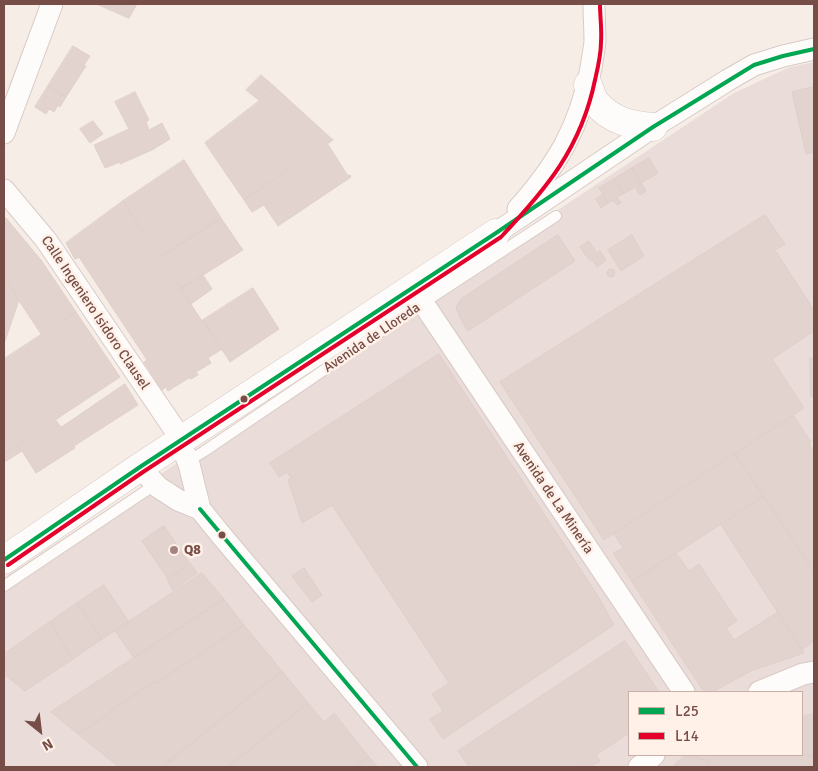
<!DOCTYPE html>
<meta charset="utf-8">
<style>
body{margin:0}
#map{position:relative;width:818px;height:771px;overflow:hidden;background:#f7ede7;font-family:Signika,sans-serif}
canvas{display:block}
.frame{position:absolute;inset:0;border:5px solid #764d47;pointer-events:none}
.legend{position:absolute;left:628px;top:691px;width:175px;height:65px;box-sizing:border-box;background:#fff1e8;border:1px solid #c8afa8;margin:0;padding:6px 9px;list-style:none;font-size:15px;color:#764d47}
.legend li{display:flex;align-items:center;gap:10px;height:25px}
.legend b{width:25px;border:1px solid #c8afa8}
.north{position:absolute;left:15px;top:706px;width:50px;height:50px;-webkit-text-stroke:4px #fff1e8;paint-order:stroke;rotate:151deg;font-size:14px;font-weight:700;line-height:20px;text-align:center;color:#764d47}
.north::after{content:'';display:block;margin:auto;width:18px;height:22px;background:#764d47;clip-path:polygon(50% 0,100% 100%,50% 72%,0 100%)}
</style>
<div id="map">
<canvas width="818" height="771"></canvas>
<div class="frame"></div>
<ul class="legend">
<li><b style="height:6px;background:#00a651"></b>L25</li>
<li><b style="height:6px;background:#e4002b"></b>L14</li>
</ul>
<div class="north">N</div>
</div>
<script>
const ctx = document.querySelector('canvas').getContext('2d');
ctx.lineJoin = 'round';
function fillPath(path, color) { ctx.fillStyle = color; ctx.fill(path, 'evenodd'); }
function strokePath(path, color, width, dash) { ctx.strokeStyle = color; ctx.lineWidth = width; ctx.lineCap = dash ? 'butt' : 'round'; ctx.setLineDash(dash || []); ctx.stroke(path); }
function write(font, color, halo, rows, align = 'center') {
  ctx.font = font + ' Signika,sans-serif'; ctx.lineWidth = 5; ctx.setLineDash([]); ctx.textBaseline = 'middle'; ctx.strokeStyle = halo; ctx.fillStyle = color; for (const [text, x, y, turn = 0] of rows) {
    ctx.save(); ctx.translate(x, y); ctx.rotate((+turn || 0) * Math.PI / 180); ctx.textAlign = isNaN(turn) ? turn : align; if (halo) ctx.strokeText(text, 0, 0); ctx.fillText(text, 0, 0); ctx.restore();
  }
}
fillPath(new Path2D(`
 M814,62V767H4V578L734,93L790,67ZM629,692H802V755H629Z`), '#eaddd9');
const building = new Path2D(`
 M97,4H137L129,18Z
 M73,46L90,56L84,65L86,66L66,97L48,86Z
 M261,75L276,88L260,101L246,90Z
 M48,86L66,97L60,107L58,105L54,112L49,109L46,114L35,107Z
 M814,87V152L806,154L792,92Z
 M276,88L333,140L244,200L205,143Z
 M135,92L149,120L146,122L149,130L162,123L170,139L152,150L120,164V162L105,168L94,145L129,129L115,102Z
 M93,121L103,134L90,143L80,129Z
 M327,143L348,176L350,175L351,177L278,226L264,205L252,212L244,200Z
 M649,158L658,173L641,183L632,168Z
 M184,160L221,218L161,257L123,201Z
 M632,168L646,191L640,195L636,189L638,188L637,186L623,194L614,179Z
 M614,179L623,194L617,197L621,203L617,205L614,200L608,203L599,188Z
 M603,195L608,203L601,208L596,199Z
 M123,201L202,321L203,320L222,349L208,358L211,363L196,372L198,375L191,379L189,378L168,391L166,387L162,390L144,362L147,360L79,257L75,259L66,243Z
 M765,215L785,244L775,250L814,310V331L772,359L804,408L604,540L500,382Z
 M4,218H6L41,260L76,312L41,334L4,278Z
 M221,218L243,250L181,289L161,257Z
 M558,235L575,261L468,331L460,318L456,307L461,299Z
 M632,235L644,256L621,271L608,250Z
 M589,241L597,253L600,251L606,260L597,267L592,260L590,261L580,247Z
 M607 273a4 4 0 1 1 8 0a4 4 0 1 1-8 0Z
 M203,275L212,289L191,304L181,289Z
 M4,278L19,300L4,344Z
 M253,288L279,329L230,362L203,320Z
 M76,312L120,377L4,454V359Z
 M439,354L598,596L614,625L443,739L430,719L443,711L432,694L449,683L332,505L302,523L288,480L291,478L287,472L279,477L270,463Z
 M810,358H814V397H811Z
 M125,384L138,405L74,446L75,448L36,473L22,451L6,461H4V454L55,419L61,427Z
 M794,416L811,442L809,444L814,453V572L735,454Z
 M735,454L764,496L632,582L613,553L623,548L614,534Z
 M764,496L814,572V641L802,650L721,525Z
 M164,526L190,564L168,579L142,541Z
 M676,553L689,571L699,564L737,621L726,628L734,640L778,612L804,653L753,670L712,692L702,689L632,582Z
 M191,564L197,573L173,590L167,580Z
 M304,568L322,595L312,602L292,576Z
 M202,573L224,599L134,658L115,631Z
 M104,585L129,622L102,639L77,603Z
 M224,599L244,625L156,683L155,681L109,712L110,713L78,734L51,712Z
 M77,603L102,639L73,659L50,622Z
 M50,622L73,659L25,691L4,674V654Z
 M244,625L282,671L162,767H119L78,734L110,713L109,712L155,681L156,683Z
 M625,641L659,692H629V733L596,755L600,761L590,767H581L580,765L577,767H469L458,751Z
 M282,671L308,703L228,767H162Z
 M308,703L324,722L334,713L369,757L356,767H228Z
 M814,714V757L802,754V716Z
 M802,754L814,757V767H708L710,761L686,755Z
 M686,755L710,761L708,767H681L674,765Z
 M369,757L378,767H356L359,765Z`);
fillPath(building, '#e3d3cf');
strokePath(building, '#e0cfc9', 1);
const lane = new Path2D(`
 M188,461L203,452L423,303L556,216
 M4,586L156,484`);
const street = new Path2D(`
 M4,133L52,4
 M4,190L46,240L175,430L189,464L200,509L221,535L417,767
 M518,209C557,165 580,127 591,68C592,60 594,51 595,42C595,29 594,16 594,4
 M496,233L653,127L728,80L754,65L783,56L814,49
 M423,303L684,692
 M140,467L158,487L178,500L200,509
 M759,692L803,674L814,672
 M639,767L654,755`);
const secondary = new Path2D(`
 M588,85C590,90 592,98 596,103C612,121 630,125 653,127
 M4,560L140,467L496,233`);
strokePath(lane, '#d8cac5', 12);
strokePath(street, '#d8cac5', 23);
strokePath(secondary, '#d7c8c4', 29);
strokePath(lane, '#fefcfb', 10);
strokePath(street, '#fefcfb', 21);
strokePath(secondary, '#fefcfb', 28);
strokePath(new Path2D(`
 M200,509L417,767
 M4,560L140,467L496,233L653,127L754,65L783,56L814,49`), '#00a651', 4);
strokePath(new Path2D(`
 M8,565L143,472L501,237C547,188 581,148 595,80C598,67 601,55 601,42C602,29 600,17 600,4`), '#e4002b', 4);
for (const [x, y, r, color] of [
 [244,399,4.5,"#764d47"],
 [222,535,4.5,"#764d47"],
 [174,550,5,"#a3857f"]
]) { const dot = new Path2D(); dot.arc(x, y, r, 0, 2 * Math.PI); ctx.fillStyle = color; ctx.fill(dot); strokePath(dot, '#fff1e8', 2); }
write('14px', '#764d47', '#fff1e8', [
 ["Calle Ingeniero Isidoro Clausel",95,313,56],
 ["Avenida de Lloreda",372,338,-34],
 ["Avenida de La Minería",553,498,56]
]);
write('bold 14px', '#764d47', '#fff1e8', [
 ["Q8",184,550]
], 'left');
</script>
